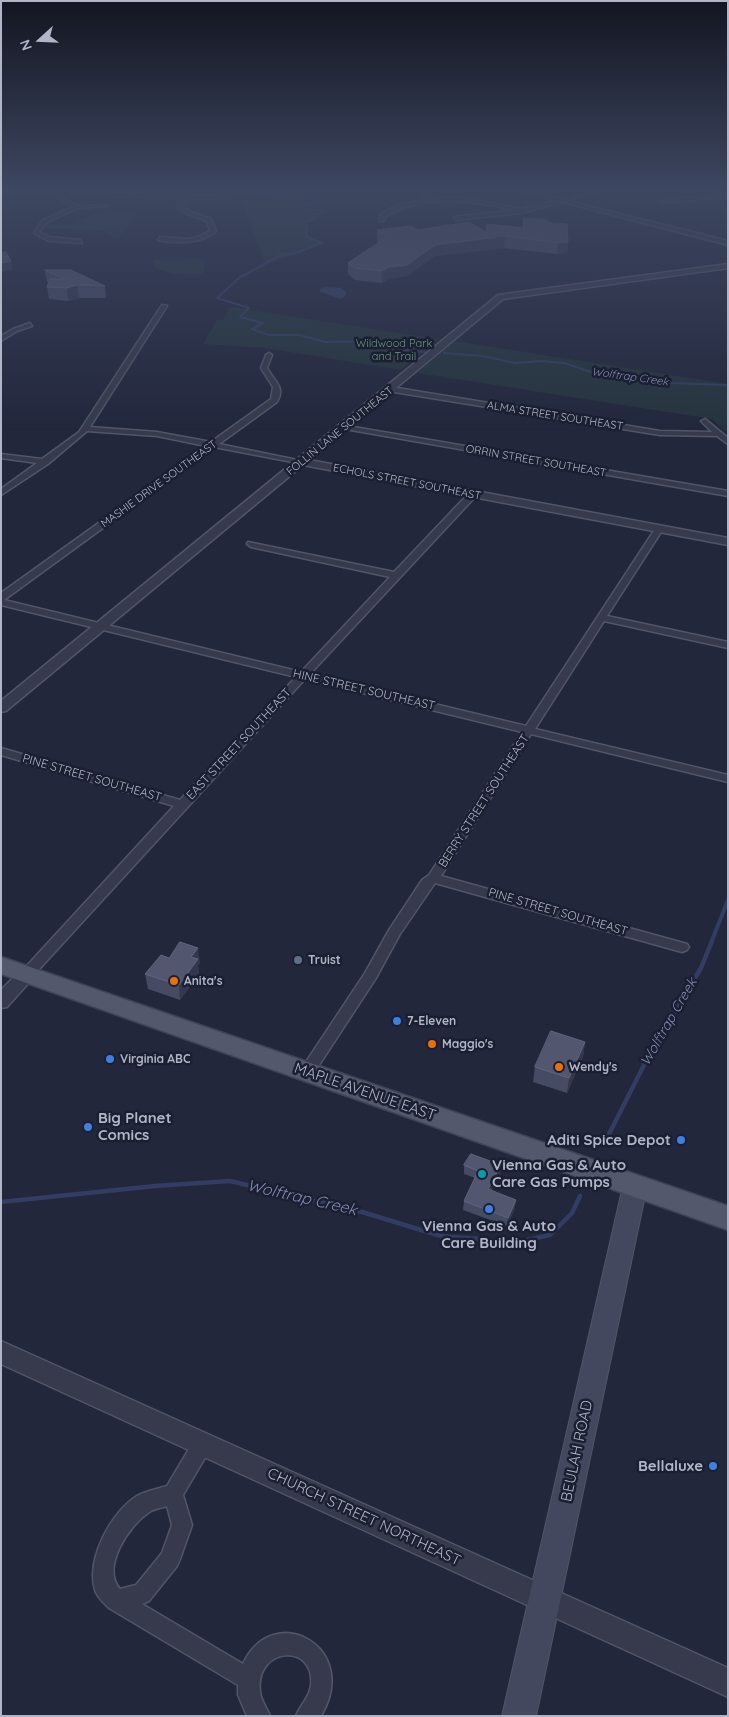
<!DOCTYPE html>
<style>
body{margin:0}
#map{position:relative;width:729px;height:1717px;overflow:hidden;background:#22273c;font-family:Quicksand,sans-serif}
canvas{display:block}
.frame{position:absolute;inset:0;border:2px solid #b1b5c8;pointer-events:none}
.north{position:absolute;left:15px;top:15px;width:50px;height:50px;-webkit-text-stroke:4px #1b1f31;paint-order:stroke;rotate:250deg;font-size:14px;font-weight:700;line-height:20px;text-align:center;color:#b1b5c8}
.north::after{content:'';display:block;margin:auto;width:18px;height:22px;background:#b1b5c8;clip-path:polygon(50% 0,100% 100%,50% 72%,0 100%)}
</style>
<div id="map">
<canvas width="729" height="1717"></canvas>
<div class="frame"></div>
<div class="north">N</div>
</div>
<script>
const ctx = document.querySelector('canvas').getContext('2d');
ctx.lineJoin = 'round';
function fillPath(path, color) { ctx.fillStyle = color; ctx.fill(path, 'evenodd'); }
function strokePath(path, color, width, dash) { ctx.strokeStyle = color; ctx.lineWidth = width; ctx.lineCap = dash ? 'butt' : 'round'; ctx.setLineDash(dash || []); ctx.stroke(path); }
function write(font, color, halo, rows, align = 'center') {
  ctx.font = font + ' Quicksand,sans-serif'; ctx.lineWidth = 5; ctx.setLineDash([]); ctx.textBaseline = 'middle'; ctx.strokeStyle = halo; ctx.fillStyle = color; for (const [text, x, y, turn = 0] of rows) {
    ctx.save(); ctx.translate(x, y); ctx.rotate((+turn || 0) * Math.PI / 180); ctx.textAlign = isNaN(turn) ? turn : align; if (halo) ctx.strokeText(text, 0, 0); ctx.fillText(text, 0, 0); ctx.restore();
  }
}
fillPath(new Path2D(`
 M281,193L306,196L302,201L310,203L303,205L306,208L304,209H321L315,212V219L303,225L312,228L303,229L307,231L308,237L320,243L303,252L266,264L239,197Z
 M138,212L118,239L100,230L43,228L47,224L69,225L93,214Z
 M199,259L205,262L203,274C186,274 168,276 153,266L154,260Z
 M229,308H238L437,339L401,370L265,348L203,344L217,320H223Z
 M454,341L728,384V430L724,431L712,419L418,373Z`), '#24343d');
fillPath(new Path2D(`
 M325,287L341,288L346,292V295L341,299L320,292V289Z`), '#333c62');
strokePath(new Path2D(`
 M285,192L308,197L301,201L310,204L303,206V209L325,211L316,214L314,220L306,222L307,237L322,243L296,253L279,256L239,278L217,298L249,308L240,317L263,323L252,329L269,335H300L325,342L376,341L401,350L425,352
 M444,353L483,356L515,363L541,361L564,363L597,374L655,379L671,383L728,385`), '#333c62', 2);
strokePath(new Path2D(`
 M711,943L728,900`), '#333c62', 4);
strokePath(new Path2D(`
 M605,1142L647,1059L701,968L712,941
 M1,1202L155,1186L230,1181L362,1212L441,1236L517,1242L550,1235L572,1213L580,1196`), '#333c62', 4.5);
const minor = new Path2D(`
 M414,191L442,198L469,199L522,209L597,191H603L522,213L456,220L454,217L513,210C470,200 425,194 385,217L384,221H380V215L395,206L432,198Z
 M69,192L71,193L65,199L77,205L109,206L79,208L47,222L39,232L50,237L80,240L82,243L49,241L34,233L43,220L73,207L59,199Z
 M728,194V197L662,203L659,201Z
 M184,195L188,196L182,206L189,211L211,219L216,231C201,244 177,244 158,240L160,237L188,239L200,236L210,231L207,221L185,213L177,207V202Z
 M162,305L167,306L90,427L157,432L211,442L271,399L273,387L261,368L266,355L269,353L272,355L267,368C274,381 286,387 277,402L219,444L307,462L303,464L214,447L4,600L301,672L390,577L251,547L247,544L248,542L394,572L470,492L473,491L477,494L476,496L310,674L526,726L655,529L662,527L663,529L607,616L728,642V648L604,621L535,729L728,775V782L531,734L441,876L687,944L689,947L687,950L682,952L435,883L400,934L376,978L312,1076L307,1078L302,1076L300,1072L302,1068L365,973L389,930L422,880L429,875L522,732L305,679L32,977H22L20,974L22,971L174,806L1,755V748L180,800L296,677L1,605V593L206,446L157,436L87,431L48,464L1,495V489L37,463L1,458V454L42,459L79,432Z
 M30,323L32,326L17,331L1,341V336L13,329Z
 M391,387L660,431L712,432L701,421L705,419L728,438V444L717,436L660,435L388,391L387,389Z
 M342,425L728,491V496L345,429H342Z
 M203,1435L210,1437L213,1444L183,1495L192,1525L180,1559L177,1566L149,1601L142,1604L243,1664C273,1599 362,1647 321,1716H296C300,1705 310,1697 311,1685C315,1642 255,1647 260,1691C260,1699 267,1708 270,1716H247L238,1695V1685L109,1608C104,1603 97,1597 95,1590C86,1559 111,1512 137,1496C146,1491 157,1489 167,1486L196,1437ZM167,1506L172,1525L162,1553L136,1585L120,1589C101,1567 129,1526 148,1513C153,1509 161,1508 167,1506Z`);
const tertiary = new Path2D(`
 M1,191L212,195L281,191L212,199L1,193Z
 M520,191H529L728,241V245Z
 M728,264V268L503,299L309,460L728,538V545L303,465L6,711L1,712V701L498,295Z
 M27,968L33,970L36,974L33,978L7,1007L1,1008V990L21,970Z
 M1,1341L728,1668V1697L1,1364Z`);
const secondary = new Path2D(`
 M635,1176L644,1179L647,1186L536,1716H502L623,1186L626,1179Z`);
const primary = new Path2D(`
 M1,957L728,1206V1230L1,974Z`);
strokePath(minor, '#515567', 3);
strokePath(tertiary, '#515567', 3);
strokePath(secondary, '#515567', 2);
strokePath(primary, '#3f4355', 3);
fillPath(minor, '#363a4c');
fillPath(tertiary, '#363a4c');
fillPath(secondary, '#43485f');
fillPath(primary, '#53586c');
fillPath(new Path2D(`
 M377,230H418L486,232L568,242L567,253L557,254L504,248L435,256L407,276L389,279L382,283L355,280L348,274V263L379,243L377,242Z
 M45,270L105,286L106,298H79L68,301L49,299L47,287L49,282H47Z
 M169,958L200,963L198,965L199,974L180,1000L148,989L145,974Z
 M585,1042L583,1056L567,1093L533,1082L535,1067Z
 M464,1165H501L500,1174L491,1191L515,1208L507,1226L463,1210L464,1201L475,1178L464,1174Z`), '#464b64');
fillPath(new Path2D(`
 M505,236L504,248L435,256L407,276L389,279L382,283V271L389,267L435,245Z
 M568,242L567,253L557,254L558,243Z
 M11,261L13,270L1,272V263Z
 M77,285L79,298L68,301L67,288Z
 M198,948L200,963L198,965L199,974L180,1000L179,985L191,957Z
 M585,1042L583,1056L567,1093L569,1078Z
 M501,1165L500,1174L487,1198L488,1189Z
 M516,1200L515,1208L507,1226L508,1218Z`), '#33384f');
const building = new Path2D(`
 M524,218L543,219L552,223L567,224L568,242L558,243L505,236L435,245L407,265L389,267L382,271L355,268L348,263L387,237L377,230L411,226L418,230L469,222L486,232L487,224L523,228Z
 M6,252L11,261L1,263V253Z
 M45,270H71L105,286L77,285L67,288L47,287L50,279H64Z
 M180,942L198,948L191,957L198,959L179,985L145,974L161,955L169,958Z
 M551,1031L585,1042L569,1078L535,1067Z
 M471,1154L501,1165L488,1189L516,1200L508,1218L464,1201L478,1171L464,1165Z`);
fillPath(building, '#52566e');
strokePath(building, '#60657c', 1);
const sky = ctx.createLinearGradient(0, 0, 0, 431);
sky.addColorStop(0, '#131521');
sky.addColorStop(0.44, '#3e4761');
sky.addColorStop(1, '#3e476100');
ctx.fillStyle = sky;
ctx.fillRect(0, 0, 729, 431);
for (const [x, y, r, color] of [
 [298,960,5,"#5c6f8a"],
 [174,981,5,"#e8710a"],
 [397,1021,5,"#3f7fe0"],
 [432,1044,5,"#e8710a"],
 [110,1059,5,"#3f7fe0"],
 [559,1067,5,"#e8710a"],
 [88,1127,5,"#3f7fe0"],
 [681,1140,5,"#3f7fe0"],
 [482,1174,5,"#0f9aa8"],
 [489,1209,5,"#3f7fe0"],
 [713,1466,5,"#3f7fe0"]
]) { const dot = new Path2D(); dot.arc(x, y, r, 0, 2 * Math.PI); ctx.fillStyle = color; ctx.fill(dot); strokePath(dot, '#1b1f31', 2); }
write('11px', '#67997e', '#1b1f31', [
 ["Wildwood Park",394,344],
 ["and Trail",394,357]
]);
write('italic 11px', '#808bb5', '#1b1f31', [
 ["Wolftrap Creek",630,377,8]
]);
write('11px', '#b1b5c8', '#1b1f31', [
 ["ALMA STREET SOUTHEAST",555,416,9],
 ["FOLLIN LANE SOUTHEAST",340,431,-39],
 ["ORRIN STREET SOUTHEAST",536,461,10],
 ["ECHOLS STREET SOUTHEAST",407,482,11],
 ["MASHIE DRIVE SOUTHEAST",159,484,-36]
]);
write('12px', '#b1b5c8', '#1b1f31', [
 ["HINE STREET SOUTHEAST",364,690,13],
 ["EAST STREET SOUTHEAST",239,744,-47],
 ["PINE STREET SOUTHEAST",92,778,16],
 ["BERRY STREET SOUTHEAST",484,801,-57],
 ["PINE STREET SOUTHEAST",558,912,16]
]);
write('bold 12px', '#b1b5c8', '#1b1f31', [
 ["Truist",308,960],
 ["Anita's",184,981],
 ["7-Eleven",407,1021],
 ["Maggio's",442,1044],
 ["Virginia ABC",120,1059],
 ["Wendy's",569,1067]
], 'left');
write('italic 14px', '#808bb5', '#1b1f31', [
 ["Wolftrap Creek",669,1022,-60]
]);
write('15px', '#b1b5c8', '#1b1f31', [
 ["MAPLE AVENUE EAST",365,1092,19],
 ["BEULAH ROAD",577,1451,-78],
 ["CHURCH STREET NORTHEAST",364,1517,25]
]);
write('bold 15px', '#b1b5c8', '#1b1f31', [
 ["Big Planet",98,1118],
 ["Comics",98,1135],
 ["Aditi Spice Depot",671,1140,"right"],
 ["Vienna Gas & Auto",492,1165],
 ["Care Gas Pumps",492,1182],
 ["Vienna Gas & Auto",489,1226,"center"],
 ["Care Building",489,1243,"center"],
 ["Bellaluxe",703,1466,"right"]
], 'left');
write('italic 16px', '#808bb5', '#1b1f31', [
 ["Wolftrap Creek",302,1198,13]
]);
</script>
